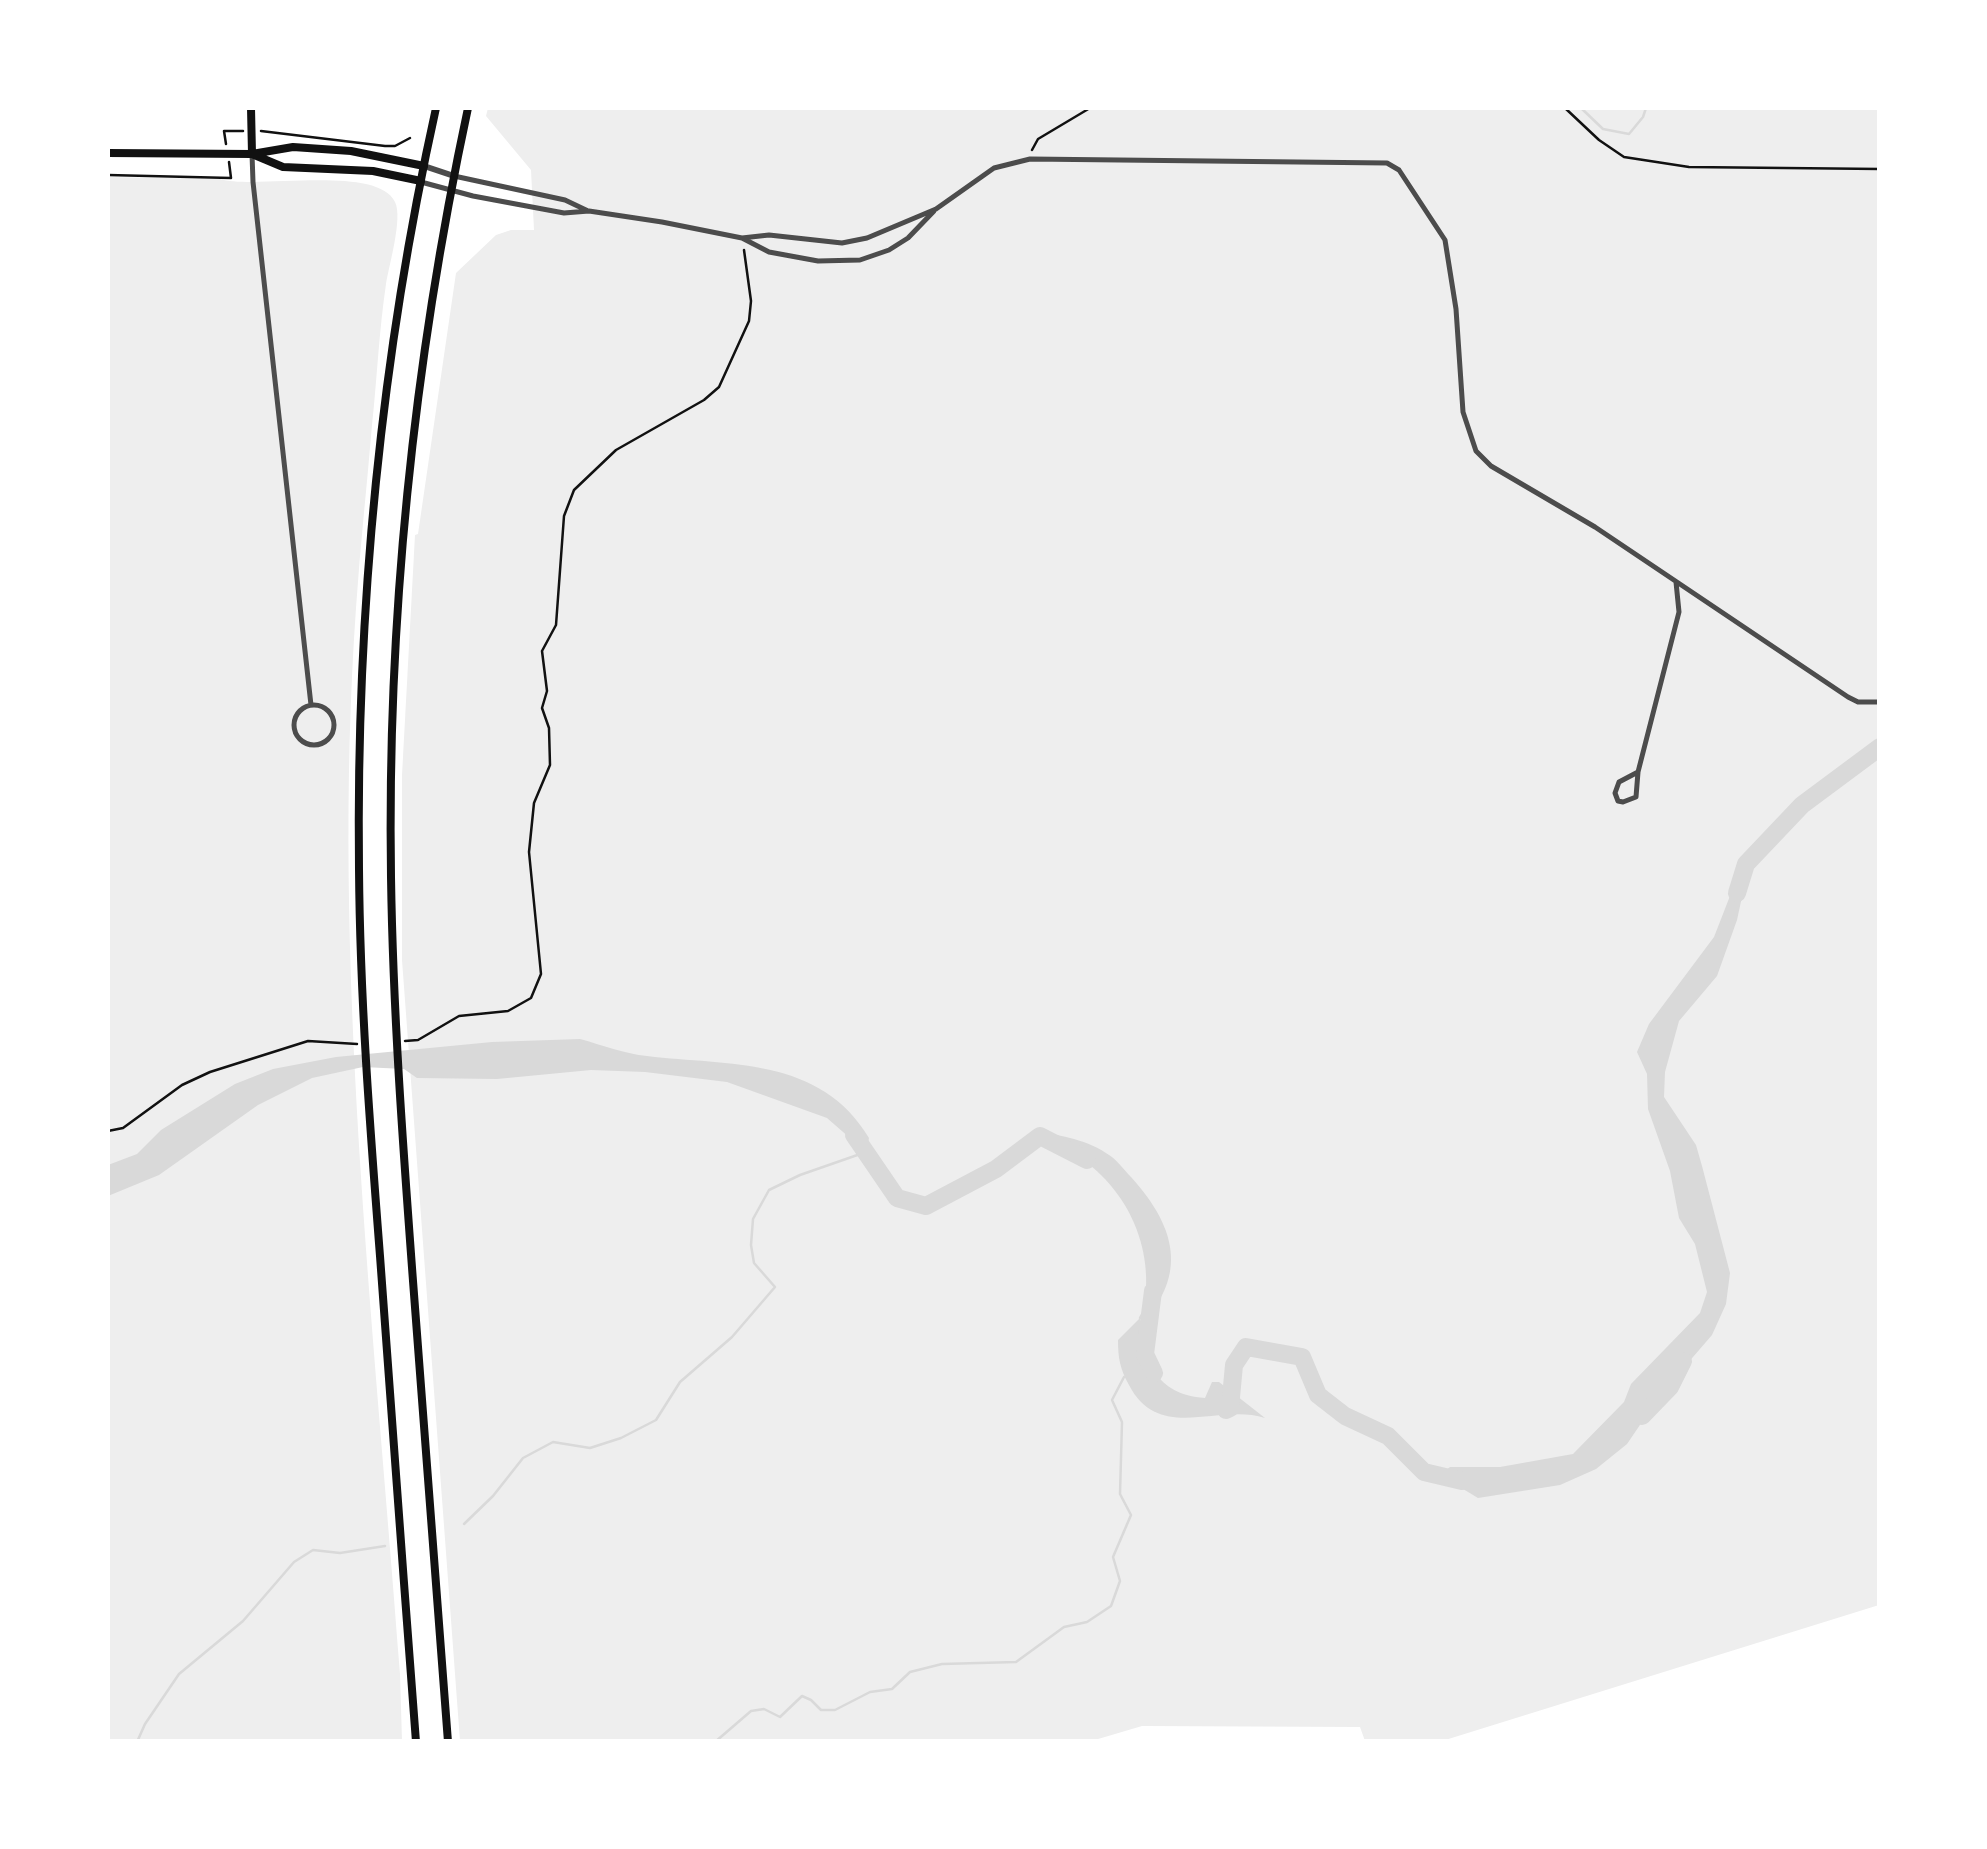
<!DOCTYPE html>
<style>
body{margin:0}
#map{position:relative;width:1987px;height:1849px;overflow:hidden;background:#fff;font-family:Barlow,sans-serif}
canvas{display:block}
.frame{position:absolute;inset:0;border:110px solid #fff;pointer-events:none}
</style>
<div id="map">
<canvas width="1987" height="1849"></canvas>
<div class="frame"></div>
</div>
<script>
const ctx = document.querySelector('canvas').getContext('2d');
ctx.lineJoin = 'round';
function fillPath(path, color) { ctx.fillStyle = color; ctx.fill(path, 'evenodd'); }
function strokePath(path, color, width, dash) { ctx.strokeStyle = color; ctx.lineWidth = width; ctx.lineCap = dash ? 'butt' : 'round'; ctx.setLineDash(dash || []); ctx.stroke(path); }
fillPath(new Path2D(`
 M488,108H1879V1605L1442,1741H1365L1360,1727L1142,1726L1088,1742L460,1741L402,960V775L415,535L418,534L456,273L496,235L511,230H534L531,170L486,116Z
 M108,177L220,179C255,190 377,164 395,202C403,218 389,265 386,284C379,331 377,378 372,425C367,486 360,547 356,608C331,964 374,1320 400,1674L402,1741L108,1742Z`), '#eee');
fillPath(new Path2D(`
 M1744,872L1745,883L1737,920L1717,976L1679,1021L1665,1072L1664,1097L1696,1145L1702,1166L1730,1273L1726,1304L1712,1335L1661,1394L1627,1444L1596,1469L1560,1485L1478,1498L1440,1475L1450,1467H1500L1573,1454L1624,1402L1631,1384L1700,1313L1707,1292L1695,1244L1679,1218L1670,1171L1648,1109L1647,1074L1637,1052L1649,1024L1714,937L1737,878Z
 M580,1039C602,1045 625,1054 647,1056C729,1066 820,1056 869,1138L866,1152L827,1118L727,1082L645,1072L591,1070L497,1079L417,1078L404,1069L363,1067L312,1078L258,1105L159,1175L108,1196V1165L137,1154L161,1130L235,1084L273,1069L336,1057L492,1042Z
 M1036,1132C1059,1134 1090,1141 1109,1155C1117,1160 1124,1170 1131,1177C1169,1219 1189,1265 1150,1314L1143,1313C1157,1248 1126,1182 1067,1150C1056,1144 1042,1141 1030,1137Z
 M1140,1318C1145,1362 1155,1394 1205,1398L1212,1382H1219L1265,1418C1218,1403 1159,1443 1129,1385C1120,1369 1118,1358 1118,1340Z`), '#d9d9d9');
strokePath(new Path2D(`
 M1581,108L1603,129L1629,134L1643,117L1646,108
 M1140,1318L1143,1313
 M464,1524L493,1496L523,1458L553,1442L590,1448L621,1438L656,1420L680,1382L732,1337L775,1287L754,1263L751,1245L753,1219L769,1190L800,1175L866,1152
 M137,1742L145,1724L179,1674L243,1621L294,1562L313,1550L340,1553L385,1546
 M715,1742L751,1711L764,1709L780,1717L802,1696L811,1700L821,1710H835L870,1692L892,1689L910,1672L942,1664L1016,1662L1064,1627L1087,1622L1111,1606L1120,1581L1113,1557L1131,1515L1120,1494L1122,1422L1112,1400L1124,1377`), '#d9d9d9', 2.5);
strokePath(new Path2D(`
 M1737,893L1746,864L1802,805L1880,747
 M854,1135L897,1198L926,1206L996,1169L1040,1136L1087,1160
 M1153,1291L1145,1354L1154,1373
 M1226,1410L1230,1408L1234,1365L1246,1347L1302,1357L1318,1395L1345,1416L1388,1436L1424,1472L1462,1481
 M1642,1416L1670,1387L1683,1361`), '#d9d9d9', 18);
strokePath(new Path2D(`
 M1565,108L1599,140L1624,157L1689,167L1880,169
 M261,131L385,146H395L410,138
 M226,144L224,131H243
 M1032,150L1038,139L1090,108
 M108,175L231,178L229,162
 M405,1041L418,1040L459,1016L508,1011L531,998L541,974L529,852L534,803L550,765L549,728L542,708L547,691L542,651L556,625L564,516L574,490L616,450L704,400L719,387L749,321L751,301L744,250
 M108,1131L123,1128L182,1085L210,1072L308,1041L357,1044`), '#111', 2.5);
strokePath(new Path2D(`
 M252,154L253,182L311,705
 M454,176L565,200L586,210
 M421,182L473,196L564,213L589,211L662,222L742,238L769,252L818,261L860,260L889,250L908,238L934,211
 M742,238L769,235L842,243L867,238L936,209L994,168L1030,159L1387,163L1399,170L1445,240L1456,309L1463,412L1476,451L1491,466L1595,527L1848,697L1858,702H1880
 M294 725a20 20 0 1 1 40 0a20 20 0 1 1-40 0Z
 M1638,772L1636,797L1623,802L1618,801L1615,793L1619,782L1638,772L1679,612L1676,582`), '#4c4c4c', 5);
strokePath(new Path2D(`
 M424,166L454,176`), '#4c4c4c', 6);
strokePath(new Path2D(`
 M251,108L252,154
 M108,153L252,154L293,147L351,151L424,166
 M252,154L283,167L373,171L421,181`), '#111', 8);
strokePath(new Path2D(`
 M416,1742C404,1580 391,1418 380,1256C370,1127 360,999 359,869C356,615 381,356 436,108
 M448,1742C436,1588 425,1434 413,1281C403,1146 393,1012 391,877C387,619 414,360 468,108`), '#111', 8);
</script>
